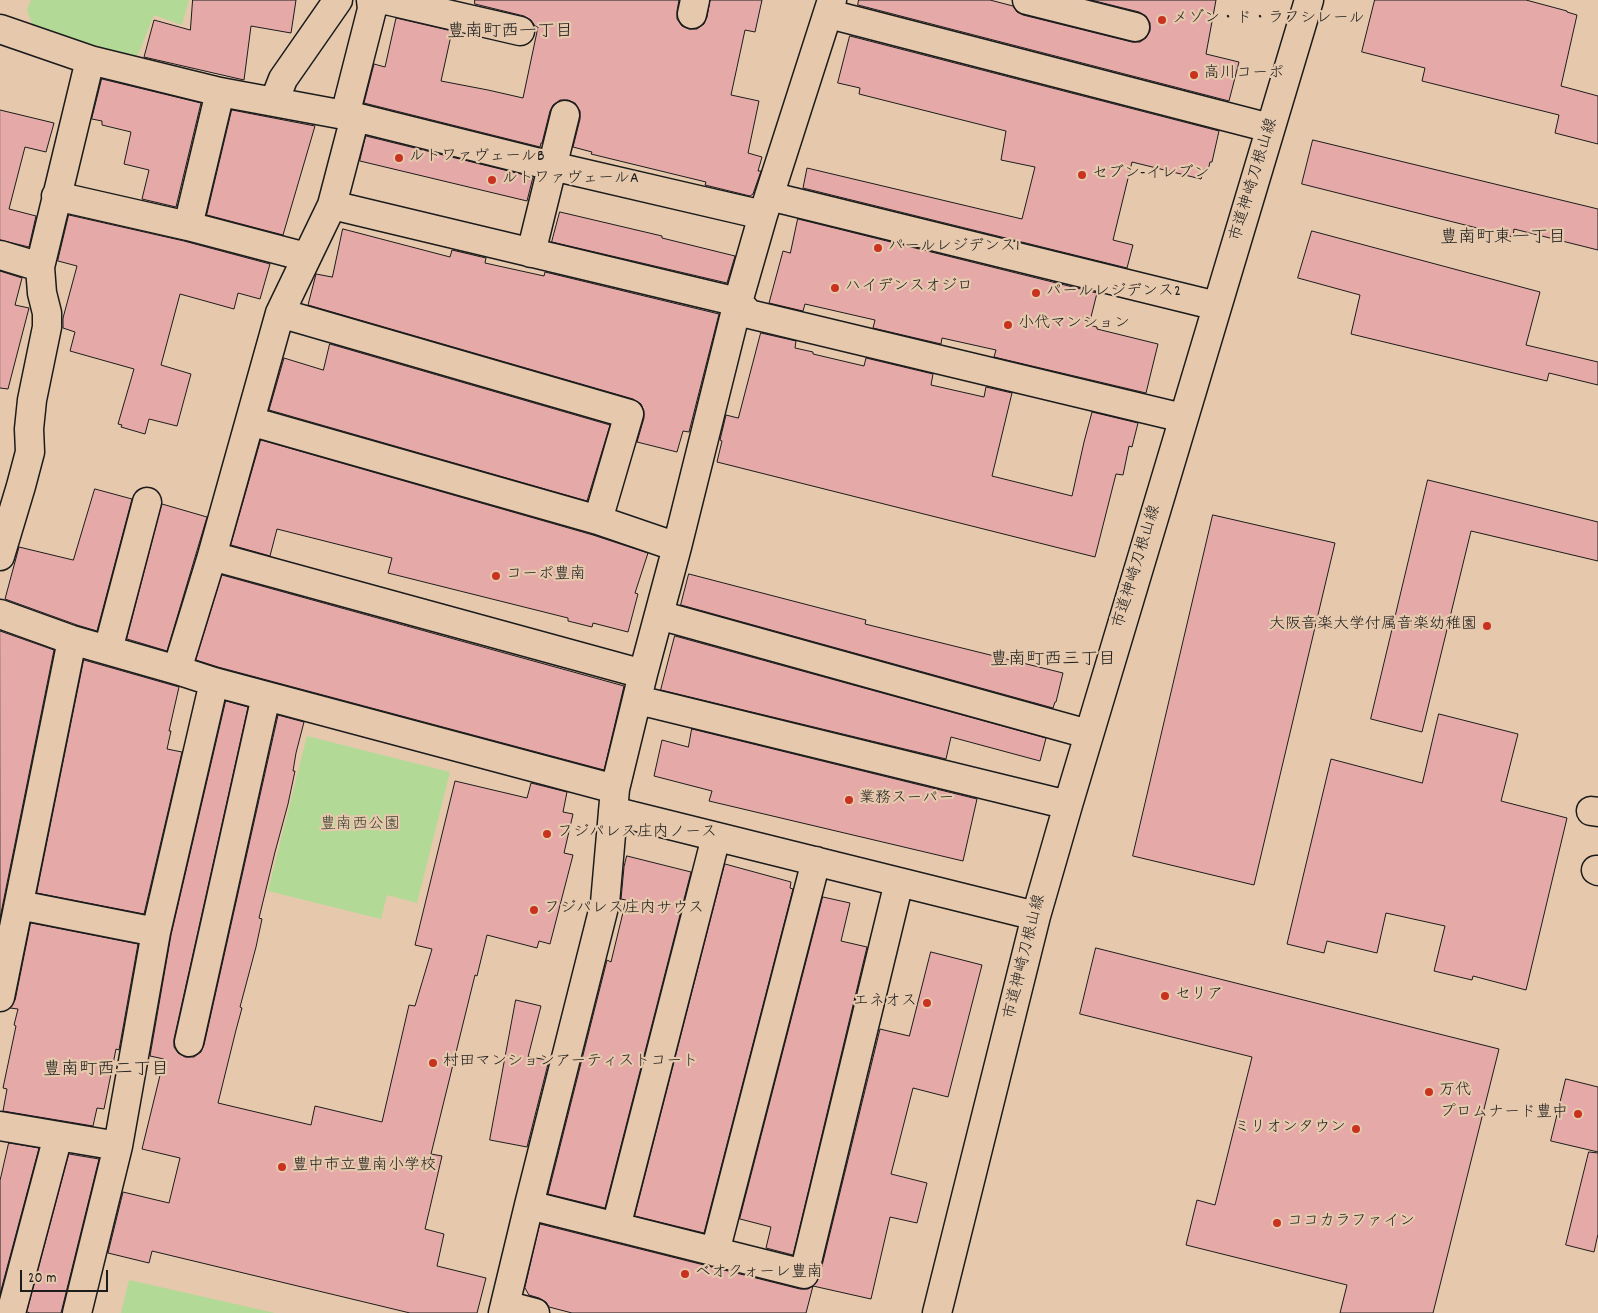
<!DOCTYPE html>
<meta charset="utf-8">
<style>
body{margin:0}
#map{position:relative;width:1598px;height:1313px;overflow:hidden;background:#e6c9ad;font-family:Dekko,sans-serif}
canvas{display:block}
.scale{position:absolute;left:20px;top:1270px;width:88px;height:22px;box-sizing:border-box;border:2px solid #1c1c1c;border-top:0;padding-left:6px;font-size:15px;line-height:18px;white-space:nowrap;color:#1c1c1c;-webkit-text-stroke:4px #e6c9ad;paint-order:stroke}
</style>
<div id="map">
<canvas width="1598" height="1313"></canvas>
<div class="scale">20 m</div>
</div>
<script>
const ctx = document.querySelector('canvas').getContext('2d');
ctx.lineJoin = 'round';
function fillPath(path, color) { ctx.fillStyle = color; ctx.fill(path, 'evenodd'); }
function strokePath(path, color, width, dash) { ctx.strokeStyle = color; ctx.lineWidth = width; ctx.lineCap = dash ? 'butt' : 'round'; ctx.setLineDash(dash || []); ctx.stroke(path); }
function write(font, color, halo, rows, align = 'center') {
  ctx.font = font + ' Dekko,"Klee One",sans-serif'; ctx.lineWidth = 4.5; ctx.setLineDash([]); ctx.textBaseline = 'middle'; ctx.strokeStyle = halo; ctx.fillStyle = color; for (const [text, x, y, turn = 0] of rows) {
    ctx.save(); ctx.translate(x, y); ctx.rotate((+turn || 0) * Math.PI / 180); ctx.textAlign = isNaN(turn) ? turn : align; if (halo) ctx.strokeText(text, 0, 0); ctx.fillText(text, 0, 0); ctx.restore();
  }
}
fillPath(new Path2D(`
 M31,0H189L182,25L154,15L136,60L33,27L27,10Z
 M307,736L450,772L417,903L387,895L381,919L268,891Z
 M129,1280L275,1313H121Z`), '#b2d995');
const building = new Path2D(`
 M193,0H296L291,33L251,26L244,80L144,57L154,20L190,30Z
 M475,0H679L677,11V19L682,26L689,29H697L704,24L707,17L710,0H762L755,32L745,30L731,95L759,101L748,153L762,157L758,171H761L753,194L750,196L705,185L706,182L591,154L592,152L573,147L580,119V111L575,103L568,100H560L553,105L550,111L542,143H541L540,147L364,103L374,64L385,67L396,18L452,31L441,81L488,90L523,98L538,27L535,26L531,20L524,16L475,4Z
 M859,0H990L1013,6L1017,12L1023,15L1132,42H1140L1146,38L1150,31V23L1146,16L1139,12L1091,0H1216L1206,54L1239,62L1229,101L858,5Z
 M1375,0H1526L1567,11V12L1577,15L1561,86L1598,96V144L1555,133L1559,115L1422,81L1425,68L1362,52Z
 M850,36L1219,131L1212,162H1210L1208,170L1204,169L1201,179L1132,162L1113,240L1133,245L1127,268L803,188L807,168L1022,219L1035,167L1001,160L1006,131L859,94L860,88L838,83Z
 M102,79L201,103L176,207L142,199L149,170L124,164L131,132L102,125V121L92,119Z
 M0,110L54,123L46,152L25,147L9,209L36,216L29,247L0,240Z
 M232,110L315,126L283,235L207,215Z
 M366,136L533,177L527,201L360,161Z
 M1313,140L1598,209V250L1514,229L1513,237L1302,184Z
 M560,212L662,236V238L735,256L727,283L552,242Z
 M69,215L184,241L270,264L260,299L238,293L234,309L180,294L161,365L191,374L177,426L149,419L145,434L121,427L122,425L118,424L134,369L70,351L75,332L63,328V318L77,266L58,261Z
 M798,219L1097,293L1089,325L1097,327V329L1158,344L1146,393L994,357L996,350L942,338L941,344L873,328L875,320L805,304L803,311L769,303L783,251L790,253Z
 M343,229L450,257L452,250L486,258L485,263L544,276L545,272L719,314L689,432L683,431L677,452L637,442L644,418V411L641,404L633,399L308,305L316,274L332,277Z
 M1312,231L1540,292L1526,345L1598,362V385L1549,373L1547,381L1351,334L1360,295L1298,278Z
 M0,271L22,278L15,305L29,308L8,389L0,388Z
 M761,333L796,341L795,348L813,352V354L864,366L866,358L933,374L931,385L984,397L986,387L1012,393L992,476L1072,496L1084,442L1092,412L1138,423L1132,447L1129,446L1123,475L1116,474L1095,557L717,462L722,441L720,440L726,415L738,418Z
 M330,344L610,425L587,501L269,410L284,358L323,370Z
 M261,440L593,535L648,553L635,593L638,594L628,632L593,623L592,627L568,621V618L388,573L392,558L277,529L270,556L231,545Z
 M1428,480L1598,522V561L1471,531L1422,732L1371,719Z
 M95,489L132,499L97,631L77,625L5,599L19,547L73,560Z
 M162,504L207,517L167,651L127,639Z
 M1213,515L1335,543L1254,885L1133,856Z
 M689,574L866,620L865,624L1063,673L1056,702H1055L1053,708L681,605Z
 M222,575L624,686L604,770L218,667L196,660Z
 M0,631L54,650L0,918Z
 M675,636L1046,738L1040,761L951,737L946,759L661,690Z
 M84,660L179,687L169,731H171L167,749L182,752L144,914L37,893Z
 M226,701L248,707L174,1039V1047L178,1053L185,1057H194L201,1052L204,1045L278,715L304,722L296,753L293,771H295L288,804L275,852L259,918L262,919L256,947L240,1007L242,1008L236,1030L218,1103L311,1125L315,1106L382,1122L409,1005L415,1006L432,949L415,945L455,781L527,798L531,783L567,792L563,812L573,814L564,853L573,855L550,944L539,941L537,948L487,935L477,976L475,975L431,1154L442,1156L425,1229L444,1234L437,1266L486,1278L477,1313H410L152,1251L149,1263L108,1253L123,1192L169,1203L180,1158L142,1149L164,1059L150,1056L171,935Z
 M1439,714L1518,734L1501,801L1567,818L1526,990L1473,976L1472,980L1434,971L1445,926L1386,913L1377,953L1327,941L1324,953L1287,944L1331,759L1422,783Z
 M692,729L977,799L963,861L709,801L712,791L654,776L662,740L688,747Z
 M627,856L691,872L605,1208L548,1194L607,960L611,962L626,900L621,899L624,867Z
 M725,864L791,882L790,888L793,889L704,1233L635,1216Z
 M823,897L850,903L841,941L867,947L793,1255L766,1248L771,1227L740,1219Z
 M31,923L138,944L119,1050L116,1049L104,1109L97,1108L93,1126L3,1111L7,1089L3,1088L16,1026L14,1025L18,1009L10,1008L15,1000Z
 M1096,948L1499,1049L1433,1313H1340L1347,1285L1186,1245L1197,1200L1215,1205L1252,1057L1080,1014Z
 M931,952L982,965L948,1097L913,1088L891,1174L927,1183L917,1223L890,1217L871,1299L813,1286L819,1278L880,1029L909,1036Z
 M516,1000L541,1006L528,1057L549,1060L527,1147L490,1140Z
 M1566,1079L1598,1087V1152L1551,1141Z
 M9,1143L39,1148L0,1294V1181Z
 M1589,1152L1598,1153V1234L1594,1252L1566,1245Z
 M69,1154L99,1159L61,1313H30L27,1312Z
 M540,1224L800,1289H808L813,1286L806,1313H572L549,1307L546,1302L539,1298L529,1295L525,1288Z`);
fillPath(building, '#e5aaa7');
strokePath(building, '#1c1c1c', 1);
const minor = new Path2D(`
 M386,0L520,31
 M1027,0L1135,27
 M692,14L695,0
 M829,14L1270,128
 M0,29L90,60L40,267L42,293L47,313V327L32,400L29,429L30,452L21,486L0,556
 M90,60L220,92L355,117L552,166L763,215
 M274,102L283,79L338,0
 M345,115L372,9L371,0
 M56,196L188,226L306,257
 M769,196L1217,306
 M332,205L738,302L749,314L1183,418
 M188,226L220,92
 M531,253L565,115
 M0,255L40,267
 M250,421L598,520L629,414L280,313
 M598,520L677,547
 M212,556L643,674
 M0,614L72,640L177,670L214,682L615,789
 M659,615L1088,734
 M108,650L147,502
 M177,670L212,556L280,313L332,205L355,117
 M638,700L1068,805
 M613,811L1036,916
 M1591,811L1598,812
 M1596,870L1598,871
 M19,905L156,932
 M0,997L72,640
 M189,1042L266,696
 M0,1126L118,1146
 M529,1205L804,1274L899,882
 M616,1227L716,837
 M715,1252L816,861
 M505,1305L535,1313
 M11,1313L58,1136
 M77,1313L118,1146L156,932L214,682
 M503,1313L529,1205L605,903L615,789L643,674L677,547L738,302L763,215L832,0
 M937,1313L1036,916L1068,805L1309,0`);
strokePath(minor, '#1c1c1c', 31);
strokePath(minor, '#e6c9ad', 28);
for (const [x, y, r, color] of [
 [1162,20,5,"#c8321e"],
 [1194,75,5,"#c8321e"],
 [399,158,5,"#c8321e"],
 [1082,175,5,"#c8321e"],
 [492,180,5,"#c8321e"],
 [878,248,5,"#c8321e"],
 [835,288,5,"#c8321e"],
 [1036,293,5,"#c8321e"],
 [1008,325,5,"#c8321e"],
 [496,576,5,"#c8321e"],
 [1487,626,5,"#c8321e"],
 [849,800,5,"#c8321e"],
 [547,834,5,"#c8321e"],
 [534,910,5,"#c8321e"],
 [1165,996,5,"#c8321e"],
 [927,1003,5,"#c8321e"],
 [433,1063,5,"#c8321e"],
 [1429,1092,5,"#c8321e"],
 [1578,1114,5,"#c8321e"],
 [1356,1129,5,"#c8321e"],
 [282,1167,5,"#c8321e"],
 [1277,1223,5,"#c8321e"],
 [685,1274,5,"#c8321e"]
]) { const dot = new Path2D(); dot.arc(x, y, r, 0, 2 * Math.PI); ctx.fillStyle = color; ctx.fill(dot); strokePath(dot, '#e6c9ad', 2); }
write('16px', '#1c1c1c', '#e6c9ad', [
 ["メゾン・ド・ラフシレール",1172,20],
 ["高川コーポ",1204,75],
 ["ルトワァヴェールB",409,158],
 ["セブン-イレブン",1092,175],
 ["ルトワァヴェールA",502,180],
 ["パールレジデンス1",888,248],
 ["ハイデンスオジロ",845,288],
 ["パールレジデンス2",1046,293],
 ["小代マンション",1018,325],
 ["コーポ豊南",506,576],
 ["大阪音楽大学付属音楽幼稚園",1477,626,"right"],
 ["業務スーパー",859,800],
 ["フジパレス庄内ノース",557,834],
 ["フジパレス庄内サウス",544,910],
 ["セリア",1175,996],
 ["エネオス",917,1003,"right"],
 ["村田マンションアーティストコート",443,1063],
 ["万代",1439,1092],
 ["プロムナード豊中",1568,1114,"right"],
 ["ミリオンタウン",1346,1129,"right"],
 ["豊中市立豊南小学校",292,1167],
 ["ココカラファイン",1287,1223],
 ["ベオクォーレ豊南",695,1274]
], 'left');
write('16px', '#1c1c1c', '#e6c9ad', [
 ["市道神崎刀根山線",1255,180,-73],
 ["市道神崎刀根山線",1138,567,-73],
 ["市道神崎刀根山線",1026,957,-76]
]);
write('16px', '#3a4234', '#e6c9ad', [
 ["豊南西公園",360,826]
]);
write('18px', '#1c1c1c', '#e6c9ad', [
 ["豊南町西一丁目",510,34],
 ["豊南町東一丁目",1503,240],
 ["豊南町西三丁目",1053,662],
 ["豊南町西二丁目",106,1072]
]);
</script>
